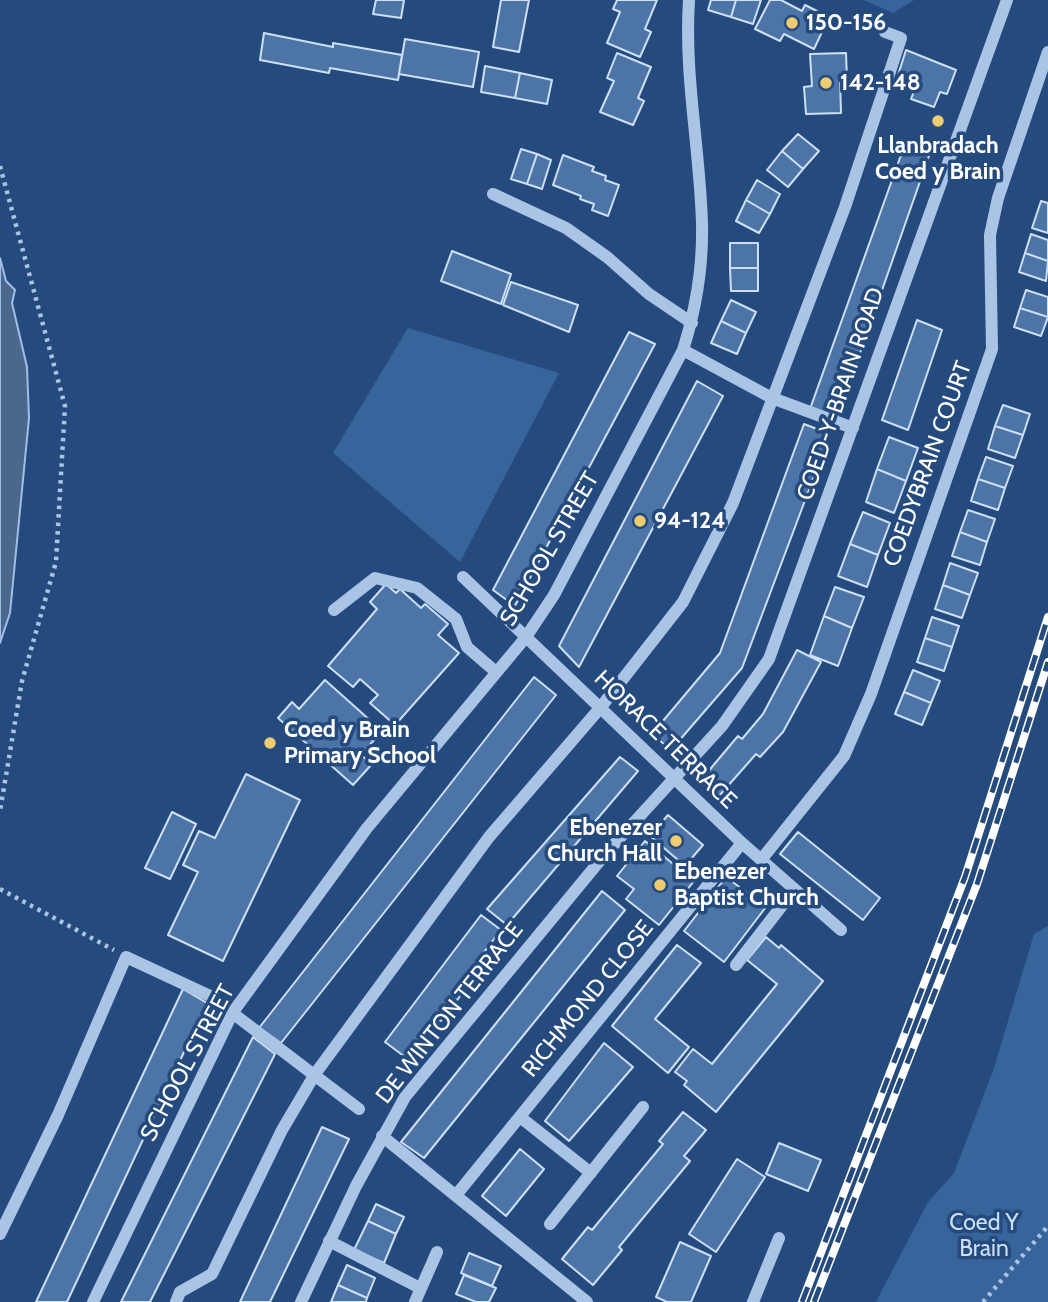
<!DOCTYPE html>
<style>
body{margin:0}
canvas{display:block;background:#254b7e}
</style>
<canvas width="1048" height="1302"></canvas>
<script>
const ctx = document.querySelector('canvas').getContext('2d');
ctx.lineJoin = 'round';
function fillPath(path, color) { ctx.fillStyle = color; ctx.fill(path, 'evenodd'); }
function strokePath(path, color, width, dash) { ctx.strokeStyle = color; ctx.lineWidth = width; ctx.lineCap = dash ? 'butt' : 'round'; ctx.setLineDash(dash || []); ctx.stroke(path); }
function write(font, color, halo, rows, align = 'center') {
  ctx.font = font + ' Cabin,sans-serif'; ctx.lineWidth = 7; ctx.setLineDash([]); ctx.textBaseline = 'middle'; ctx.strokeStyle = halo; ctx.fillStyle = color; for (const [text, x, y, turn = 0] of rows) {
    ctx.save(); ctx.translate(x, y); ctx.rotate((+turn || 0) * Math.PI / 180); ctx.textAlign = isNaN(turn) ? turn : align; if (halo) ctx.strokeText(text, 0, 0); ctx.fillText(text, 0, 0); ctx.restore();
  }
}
fillPath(new Path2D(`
 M864,0H914L893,13Z
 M408,328L559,373L460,562L333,453Z
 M1048,926V1302H876L928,1202L954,1173L994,1068L1034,934Z`), '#38649c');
const water = new Path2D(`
 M0,258L6,281L15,290L12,303L27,367L29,418L10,613L0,643Z`);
fillPath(water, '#4c678c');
strokePath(water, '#9fbfe6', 2);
const building = new Path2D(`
 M376,0H404L401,18L373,14Z
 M501,0H529L519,52L493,47Z
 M617,0H657L645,29L651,32L640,57L607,43L620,12L613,9Z
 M711,0H736L731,17L708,10Z
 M736,0H761L753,24L731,17Z
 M770,0H781L802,11L805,5L829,17L814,49L784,34L780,41L755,29Z
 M264,33L333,47V43L402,55L398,80L330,68L329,73L260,60Z
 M405,39L479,52L473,87L399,74Z
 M906,50L956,70L947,94L940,92L934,107L911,99L917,83L898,75Z
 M617,53L651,67L638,98L644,101L633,125L600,112L614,81L607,78Z
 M846,53L847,80H840L841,113L806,114L804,87L812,86L810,54Z
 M485,66L520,73L515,98L481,92Z
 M520,73L552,80L547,104L515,98Z
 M798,134L819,151L803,169L782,151Z
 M906,141L931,150L837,419L810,409Z
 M521,149L537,154L527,184L511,179Z
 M782,151L803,169L788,187L767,170Z
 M537,154L551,160L542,189L527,184Z
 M563,155L594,167L592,171L606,176L605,180L619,185L608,216L592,210L594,204L580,199L581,196L553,185Z
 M757,180L780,194L770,214L746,200Z
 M746,200L770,214L759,233L736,221Z
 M1041,201L1048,203V233L1032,228Z
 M1031,234L1048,240V261L1025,253Z
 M730,243H758V268H730Z
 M452,251L511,274L501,304L441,281Z
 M1025,253L1048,261L1046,281L1019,272Z
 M730,268H758V291H731Z
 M511,282L578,305L569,332L503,305Z
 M1026,290L1048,297V317L1020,308Z
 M731,300L756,312L746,333L721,321Z
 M1020,308L1048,317L1041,336L1014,327Z
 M917,320L942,330L908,430L882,420Z
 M721,321L746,333L737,354L711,343Z
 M629,332L655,344L515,606L493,590Z
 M697,381L723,396L579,667L559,646Z
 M1003,405L1030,414L1023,435L995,426Z
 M804,424L830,434L742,668L671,750L652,734L720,653Z
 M995,426L1023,435L1015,458L988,449Z
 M889,437L918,448L906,481L877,469Z
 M986,457L1013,466L1005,488L978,479Z
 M877,469L906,481L894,513L866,502Z
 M978,479L1005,488L998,510L971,501Z
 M968,510L995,519L987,542L960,532Z
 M863,512L890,523L878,555L850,544Z
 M960,532L987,542L980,565L952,556Z
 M850,544L878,555L867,587L838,576Z
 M950,563L978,573L970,595L943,585Z
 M386,584L396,593L400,589L421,608L425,604L448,624L438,635L459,653L395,725L370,703L378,695L360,679L353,687L328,666L377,609L370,602Z
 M943,585L970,595L962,618L935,609Z
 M835,587L864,597L852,628L824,616Z
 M824,616L852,628L838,666L810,655Z
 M932,617L959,626L952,647L925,638Z
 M925,638L952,647L944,671L917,662Z
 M797,650L821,662L783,732L760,757L756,754L719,796L701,780L738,736L742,739L763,714Z
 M913,670L940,681L931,703L904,692Z
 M534,677L556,695L281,1043L259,1028Z
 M325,680L382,731L361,755L372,764L353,785L278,718L292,702L299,709Z
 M904,692L931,703L922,725L895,714Z
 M620,757L638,771L507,925L487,909Z
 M246,774L300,800L223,961L168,935L198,872L183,865L199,831L215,838Z
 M172,812L196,824L170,879L145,868Z
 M668,815L703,845L685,866L650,836Z
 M798,832L880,898L863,920L780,854Z
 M645,841L694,881L659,925L626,899L634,889L617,876Z
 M726,877L766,907L724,962L684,931Z
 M602,891L625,910L424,1158L401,1142Z
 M481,915L501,930L478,960L485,964L441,1021L436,1017L405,1057L385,1042Z
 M766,937L779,948L781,945L823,981L716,1112L684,1085L687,1081L675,1072L693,1049L712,1064L777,984L747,960Z
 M677,945L701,963L655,1019L689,1047L668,1073L612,1026Z
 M183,989L207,1003L67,1302H36Z
 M253,1037L275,1054L150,1302H121Z
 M604,1043L633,1067L569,1141L545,1121Z
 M683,1112L706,1130L684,1156L690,1161L619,1247L622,1250L593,1285L562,1259L588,1227L592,1230L663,1144L659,1141Z
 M322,1127L349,1139L270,1302H240Z
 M779,1143L821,1160L808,1191L766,1174Z
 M520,1149L544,1169L506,1216L482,1196Z
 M737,1159L765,1177L716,1252L689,1234Z
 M376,1204L404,1217L396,1234L368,1221Z
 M368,1221L396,1234L384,1263L354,1250Z
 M680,1242L711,1256L691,1302H667L656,1297Z
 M469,1253L501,1266L492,1286L461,1273Z
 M347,1265L375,1278L367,1298L338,1285Z
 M464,1275L496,1288L489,1302H476L456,1294Z
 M338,1285L367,1298L366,1302H331Z`);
fillPath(building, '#4d74a7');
strokePath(building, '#cddff5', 2);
strokePath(new Path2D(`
 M0,166L65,406L56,562L22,681L0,811
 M0,889L114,950
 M983,1302L1048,1226`), '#aac4e6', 4.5, [3.5, 5]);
strokePath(new Path2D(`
 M493,194L566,228L607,257L649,294L692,323
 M683,350L772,398L853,428
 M463,577L742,843L841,930
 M334,610L375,578L417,588L456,619L467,647L496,672
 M761,860L844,756L871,694L992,349L990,235L998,198L1048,52
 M736,965L794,890
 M520,1117L591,1173
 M382,1136L587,1302
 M457,1194L742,843
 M550,1224L643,1107
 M0,1234L58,1115L126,957L210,996L359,1109
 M329,1241L420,1288
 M93,1302L233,1012L367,828L526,637L554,595L683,350C696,309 703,267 702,224C700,149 684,76 689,0
 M176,1302L180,1292L212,1274L282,1130L315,1074L489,837L601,707L683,602L733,503L845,207L901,38L885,32
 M301,1302L356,1186L405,1097L607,852L722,726L769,659L1007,0
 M415,1302L437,1252
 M753,1302L779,1238`), '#aac4e6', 12);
const rail = new Path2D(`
 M802,1302L965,877L1048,617
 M814,1302L977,884L1048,662`);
strokePath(rail, '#fff', 8);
strokePath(rail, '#254b7e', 5, [16]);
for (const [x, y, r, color] of [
 [792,23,7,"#efcc6f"],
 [826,83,7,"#efcc6f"],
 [938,121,7,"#efcc6f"],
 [640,521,7,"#efcc6f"],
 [270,743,7,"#efcc6f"],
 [676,841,7,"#efcc6f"],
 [660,885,7,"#efcc6f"]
]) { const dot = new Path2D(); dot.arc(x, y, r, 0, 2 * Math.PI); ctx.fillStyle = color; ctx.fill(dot); strokePath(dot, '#254b7e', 2.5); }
write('bold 23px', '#fff', '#254b7e', [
 ["150-156",806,23],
 ["142-148",840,83],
 ["Llanbradach",938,146,"center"],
 ["Coed y Brain",938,172,"center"],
 ["94-124",654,521],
 ["Coed y Brain",284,730],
 ["Primary School",284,756],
 ["Ebenezer",662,828,"right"],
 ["Church Hall",662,854,"right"],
 ["Ebenezer",674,872],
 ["Baptist Church",674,898]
], 'left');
write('23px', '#fff', '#254b7e', [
 ["COED-Y-BRAIN ROAD",841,394,-71],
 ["COEDYBRAIN COURT",928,464,-70],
 ["SCHOOL STREET",550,549,-60],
 ["HORACE TERRACE",665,740,44],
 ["RICHMOND CLOSE",588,999,-51],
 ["DE WINTON TERRACE",450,1013,-52],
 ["SCHOOL STREET",188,1063,-62]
]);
write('23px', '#cddff5', '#254b7e', [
 ["Coed Y",984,1223],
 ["Brain",984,1249]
]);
</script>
